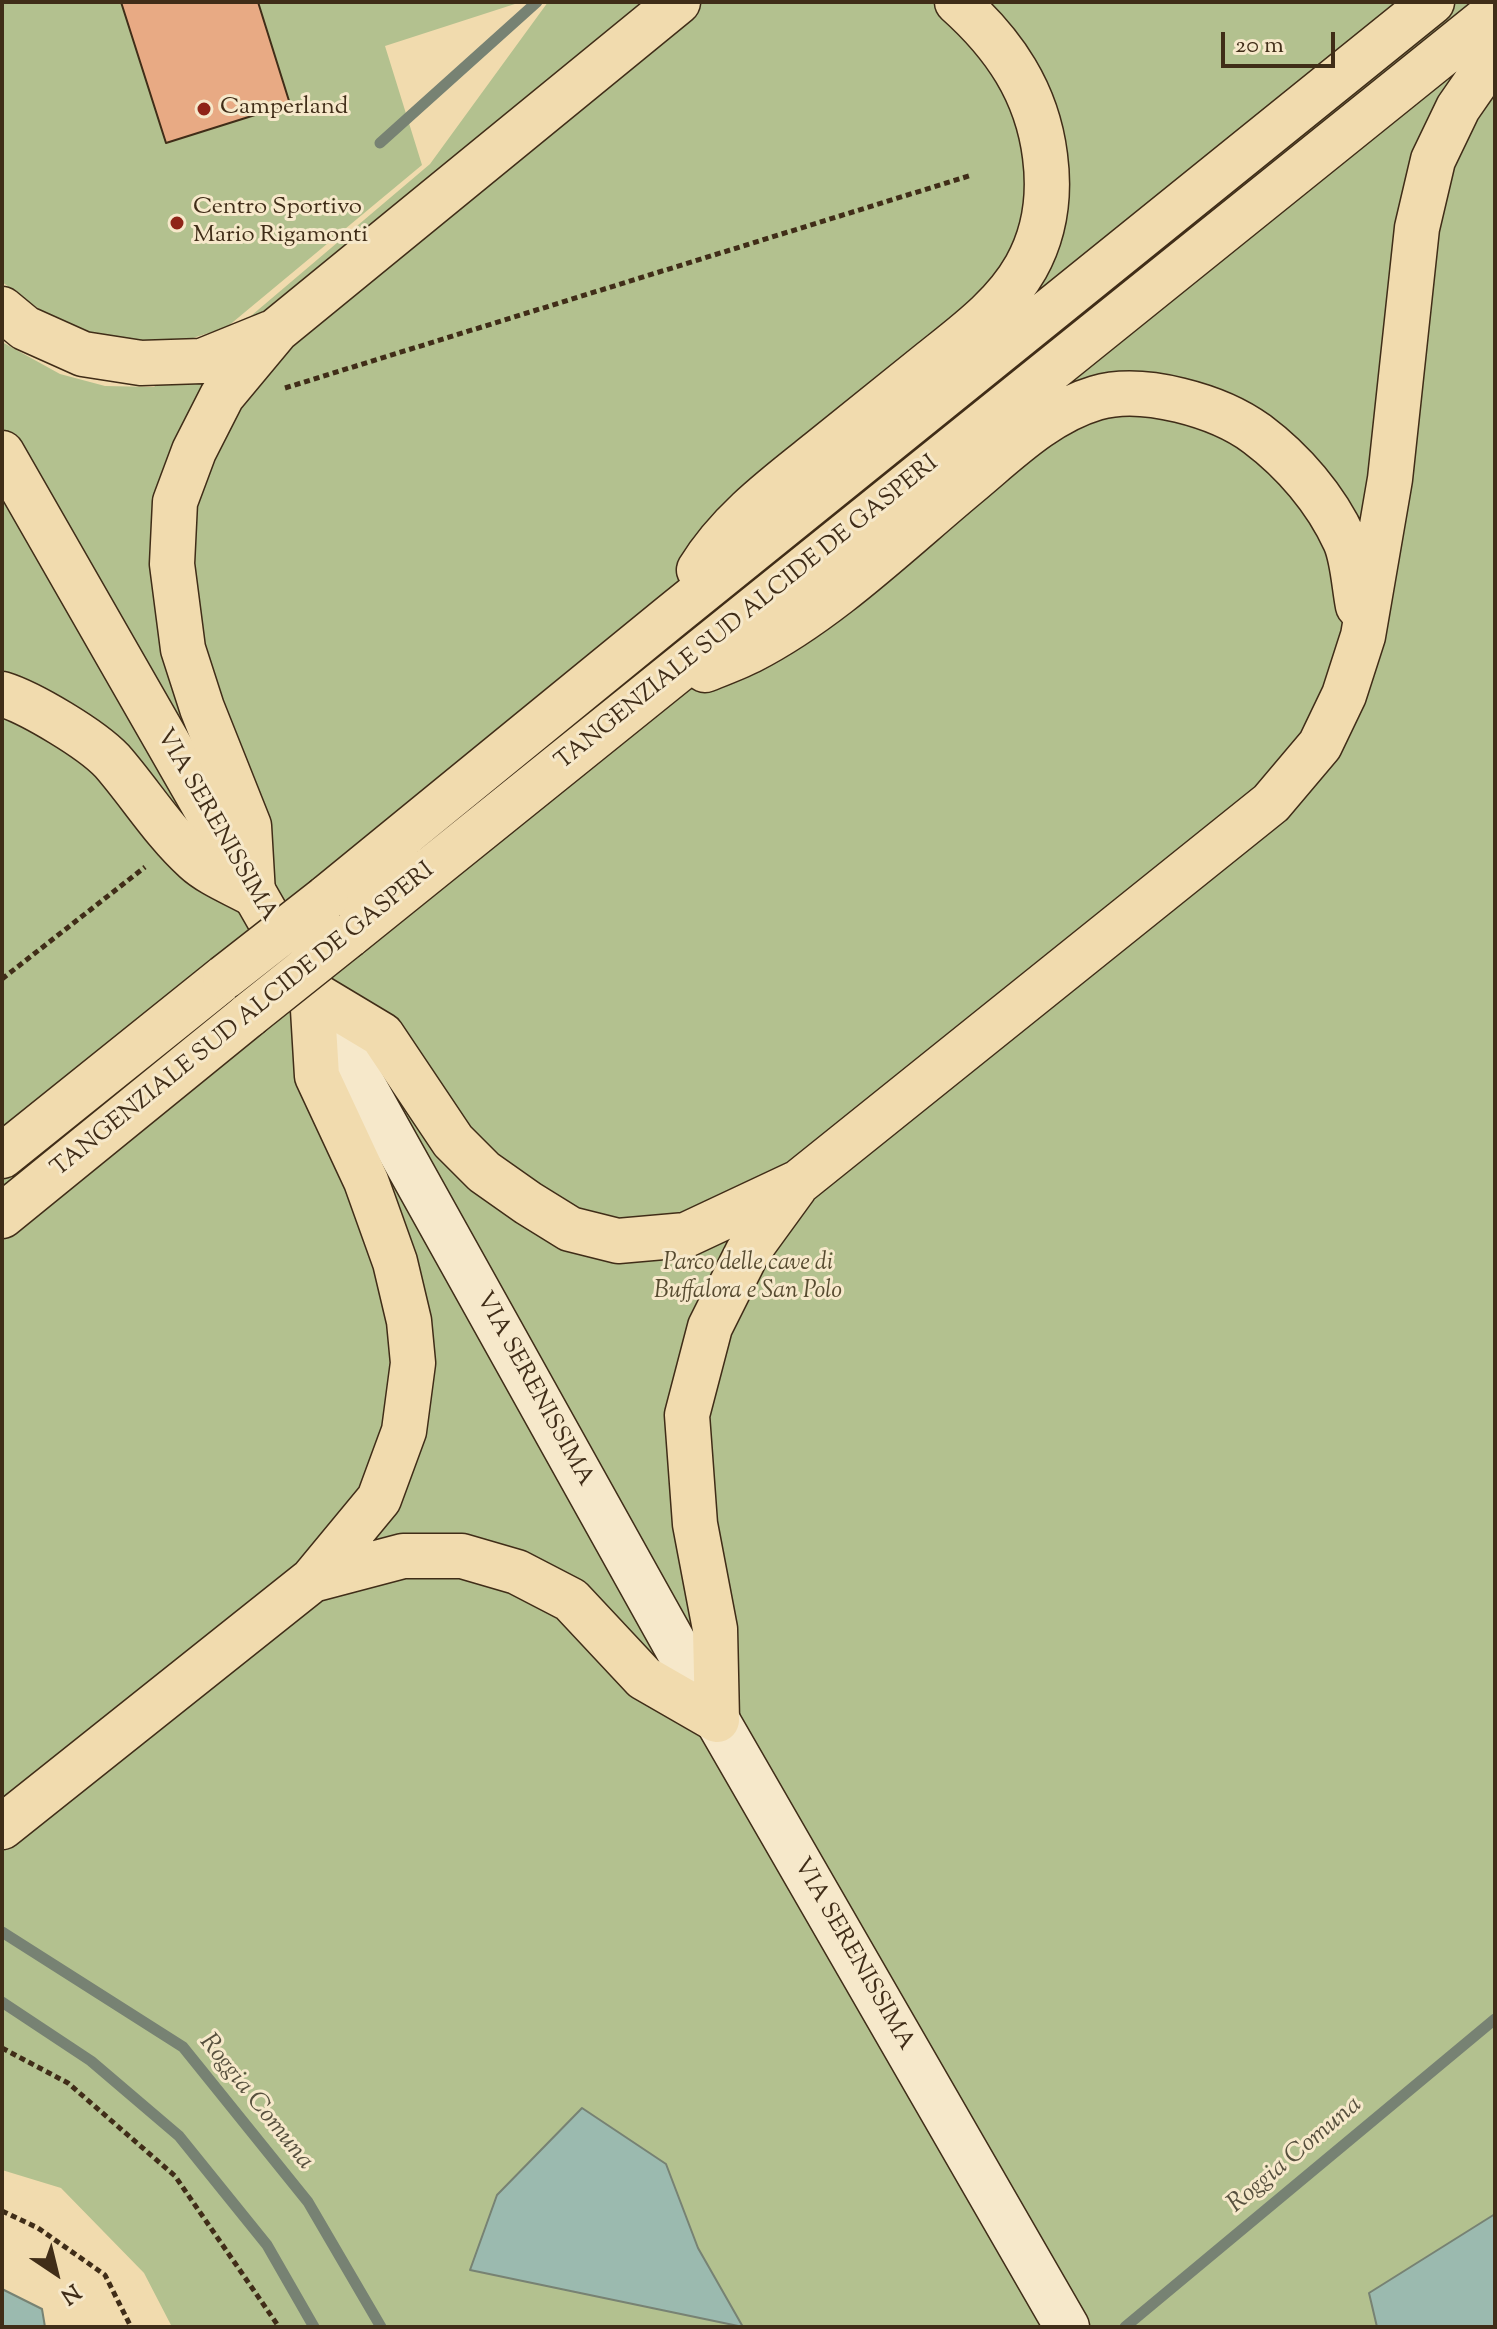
<!DOCTYPE html>
<style>
body{margin:0}
#map{position:relative;width:1497px;height:2329px;overflow:hidden;background:#f1dbae;font-family:"Sorts Mill Goudy",serif}
canvas{display:block}
.frame{position:absolute;inset:0;border:4px solid #402d18;pointer-events:none}
.north{position:absolute;left:16px;top:2233px;width:80px;height:80px;-webkit-text-stroke:6px #f6e8ca;paint-order:stroke;rotate:145deg;font-size:22px;font-weight:700;line-height:32px;text-align:center;color:#402d18}
.north::after{content:'';display:block;margin:auto;width:28px;height:36px;background:#402d18;clip-path:polygon(50% 0,100% 100%,50% 72%,0 100%)}
.scale{position:absolute;left:1221px;top:32px;width:114px;height:36px;box-sizing:border-box;border:4px solid #402d18;border-top:0;padding-left:10px;font-size:24px;line-height:28px;white-space:nowrap;color:#402d18;-webkit-text-stroke:6px #f6e8ca;paint-order:stroke}
</style>
<div id="map">
<canvas width="1497" height="2329"></canvas>
<div class="frame"></div>
<div class="north">N</div>
<div class="scale">20 m</div>
</div>
<script>
const ctx = document.querySelector('canvas').getContext('2d');
ctx.lineJoin = 'round';
function fillPath(path, color) { ctx.fillStyle = color; ctx.fill(path, 'evenodd'); }
function strokePath(path, color, width, dash) { ctx.strokeStyle = color; ctx.lineWidth = width; ctx.lineCap = dash ? 'butt' : 'round'; ctx.setLineDash(dash || []); ctx.stroke(path); }
function write(font, color, halo, rows, align = 'center') {
  ctx.font = font + ' "Sorts Mill Goudy",serif'; ctx.lineWidth = 6; ctx.setLineDash([]); ctx.textBaseline = 'middle'; ctx.strokeStyle = halo; ctx.fillStyle = color; for (const [text, x, y, turn = 0] of rows) {
    ctx.save(); ctx.translate(x, y); ctx.rotate((+turn || 0) * Math.PI / 180); ctx.textAlign = isNaN(turn) ? turn : align; if (halo) ctx.strokeText(text, 0, 0); ctx.fillText(text, 0, 0); ctx.restore();
  }
}
fillPath(new Path2D(`
 M2,2H521L385,46L422,165L227,327L159,349L104,341L61,325L2,282Z
 M548,2H1495V2327H172L144,2273L61,2188L2,2170V342L60,374L105,386L154,387L232,332L430,164Z`), '#b3c18f');
const water = new Path2D(`
 M582,2108L666,2164L698,2248L743,2327L470,2270L497,2195Z
 M1495,2214V2327H1377L1369,2293Z
 M2,2289L42,2309L45,2327H2Z`);
fillPath(water, '#9bbaaf');
strokePath(water, '#778273', 2);
strokePath(new Path2D(`
 M380,143L537,2
 M2,1932L183,2047L308,2202L381,2327
 M2,2002L91,2061L179,2136L267,2245L314,2327
 M1125,2327L1495,2019`), '#778273', 11);
const building = new Path2D(`
 M121,2H258L290,104L166,143Z`);
fillPath(building, '#e8aa84');
strokePath(building, '#402d18', 2);
const secondary = new Path2D(`
 M312,993L717,1720L1067,2327`);
const primary = new Path2D(`
 M2,453L297,968`);
const highway = new Path2D(`
 M2,309L25,328L83,354L141,363L202,361L271,333
 M699,570C728,522 775,487 819,452C857,421 895,391 932,361C967,333 1004,306 1026,267C1045,233 1050,194 1045,156C1037,92 1004,44 957,2
 M705,670C720,664 736,658 750,651C827,612 900,541 966,486C1006,453 1045,413 1096,398C1143,384 1219,406 1257,434C1293,461 1326,499 1345,541C1353,559 1354,586 1358,606
 M2,694C31,703 91,739 112,761C140,793 163,831 195,860C210,874 235,884 253,894
 M253,894L249,826L202,708L183,649L172,564L175,502L194,451L222,396L277,330L678,2
 M326,898L670,617L1432,2
 M348,936L1495,12
 M312,993L382,1035L453,1141L484,1172L528,1203L570,1229L618,1241L686,1235L799,1182L1271,803L1320,745L1344,695L1363,636L1390,479L1417,228L1433,160L1458,108L1487,66L1495,59
 M2,1156L225,977
 M2,1216L249,1015
 M312,1580L403,1556H462L517,1572L571,1600L644,1678L717,1720
 M717,1720L715,1629L695,1524L687,1415L710,1327L747,1253L795,1187
 M2,1827L312,1580L379,1499L404,1431L413,1363L409,1321L395,1262L366,1181L317,1076L312,993`);
strokePath(secondary, '#402d18', 47);
strokePath(primary, '#402d18', 47);
strokePath(highway, '#402d18', 47);
strokePath(new Path2D(`
 M285,388L972,175
 M2,979L145,867
 M2,2048L68,2083L175,2176L279,2327
 M2,2211L38,2228L105,2275L131,2327`), '#402d18', 5, [6, 4]);
strokePath(secondary, '#f6e8ca', 44);
strokePath(primary, '#f1dbae', 44);
strokePath(highway, '#f1dbae', 44);
const highwayBridge = new Path2D(`
 M225,977L326,898
 M249,1015L348,936`);
strokePath(highwayBridge, '#402d18', 47, []);
strokePath(highwayBridge, '#f1dbae', 44);
for (const [x, y, r, color] of [
 [204,109,8,"#8f2418"],
 [177,223,8,"#8f2418"]
]) { const dot = new Path2D(); dot.arc(x, y, r, 0, 2 * Math.PI); ctx.fillStyle = color; ctx.fill(dot); strokePath(dot, '#f6e8ca', 3); }
write('24px', '#402d18', '#f6e8ca', [
 ["Camperland",220,109],
 ["Centro Sportivo",193,209],
 ["Mario Rigamonti",193,237]
], 'left');
write('24px', '#402d18', '#f6e8ca', [
 ["TANGENZIALE SUD ALCIDE DE GASPERI",748,614,-39],
 ["VIA SERENISSIMA",215,826,60],
 ["TANGENZIALE SUD ALCIDE DE GASPERI",244,1021,-39],
 ["VIA SERENISSIMA",533,1390,61],
 ["VIA SERENISSIMA",852,1955,60]
]);
write('italic 24px', '#574b30', '#f6e8ca', [
 ["Parco delle cave di",748,1265],
 ["Buffalora e San Polo",748,1293]
]);
write('italic 26px', '#57503e', '#f6e8ca', [
 ["Roggia Comuna",255,2103,51],
 ["Roggia Comuna",1296,2156,-40]
]);
</script>
